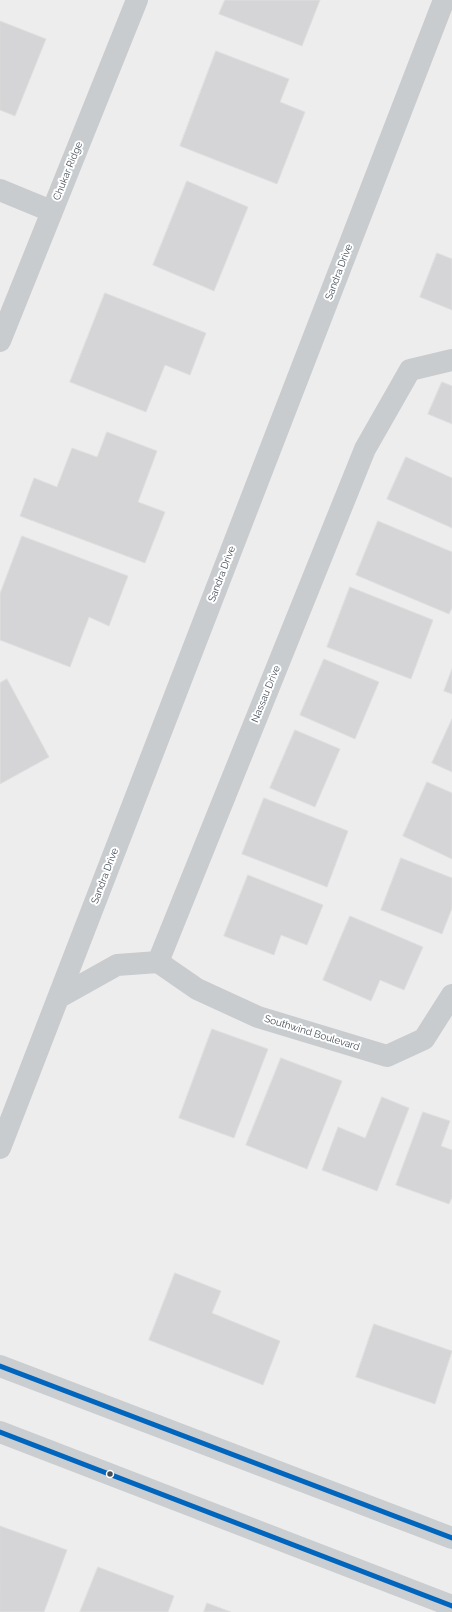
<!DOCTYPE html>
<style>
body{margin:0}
canvas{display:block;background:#eeeded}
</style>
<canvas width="452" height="1612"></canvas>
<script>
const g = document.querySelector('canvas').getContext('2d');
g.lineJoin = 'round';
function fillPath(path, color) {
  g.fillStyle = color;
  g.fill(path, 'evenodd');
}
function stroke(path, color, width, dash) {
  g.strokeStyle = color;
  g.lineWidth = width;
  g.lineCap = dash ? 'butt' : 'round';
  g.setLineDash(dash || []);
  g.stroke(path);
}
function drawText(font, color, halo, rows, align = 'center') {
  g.font = font + ' Raleway,sans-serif';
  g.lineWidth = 4;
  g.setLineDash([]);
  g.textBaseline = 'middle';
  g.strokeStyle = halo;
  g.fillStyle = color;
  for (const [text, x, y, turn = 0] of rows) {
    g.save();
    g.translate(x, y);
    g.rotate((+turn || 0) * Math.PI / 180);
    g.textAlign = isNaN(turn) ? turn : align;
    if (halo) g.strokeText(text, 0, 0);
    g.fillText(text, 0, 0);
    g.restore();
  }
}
const building = new Path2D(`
 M225,0H320L302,46L219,14Z
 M0,21L46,39L15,116L0,110Z
 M216,51L289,79L280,102L305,112L277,184L180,146Z
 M187,181L248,207L214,291L153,265Z
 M437,253L452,259V310L420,297Z
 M105,293L206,333L190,375L165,365L146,412L70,382Z
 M442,382L452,386V424L428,414Z
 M107,432L157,451L138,502L165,512L145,563L20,516L34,478L57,487L72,448L97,457Z
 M406,457L452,478V528L387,499Z
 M378,521L452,552V608L449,614L356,575Z
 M22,536L128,576L109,626L89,617L70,667L0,640V594Z
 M350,587L433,620L411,679L327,647Z
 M324,659L379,682L355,739L300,715Z
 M452,669V694L444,691Z
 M7,679L49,757L0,784V683Z
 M452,719V772L432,763Z
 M295,730L340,749L315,807L270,788Z
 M427,782L452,793V859L403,836Z
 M264,798L348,831L327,887L242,854Z
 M401,858L452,878V908L442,934L381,910Z
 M248,875L323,905L307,945L281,935L274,955L224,936Z
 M350,916L423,947L404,990L380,980L371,1001L323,980Z
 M212,1029L268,1049L234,1138L179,1118Z
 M281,1058L342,1081L307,1169L246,1145Z
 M382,1097L409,1108L377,1191L322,1170L338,1127L365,1138Z
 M423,1112L450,1121L441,1146L452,1150V1197L449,1204L396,1185Z
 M175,1273L221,1291L212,1313L280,1341L263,1385L149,1340Z
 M374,1324L452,1351L435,1404L356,1377Z
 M0,1526L67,1550L44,1612H0Z
 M98,1567L174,1596L168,1612H80Z
 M207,1603L231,1612H204Z`);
const street = new Path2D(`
 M0,190L51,211
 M0,341L137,0
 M158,962L365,449L410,370L452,360
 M158,962L197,989L258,1017L387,1056L424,1039L452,995
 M58,998L117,965L158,962
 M0,1148L444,0`);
const secondary = new Path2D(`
 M0,1366L452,1538
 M0,1432L452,1606`);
const bus1 = new Path2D(`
 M0,1366L452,1538
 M0,1432L452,1606`);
const markers = [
 [110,1474,3.5,"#454f5a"]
];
const streetNames = [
 ["Chukar Ridge",68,171,-68],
 ["Sandra Drive",339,272,-69],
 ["Sandra Drive",222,574,-69],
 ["Nassau Drive",266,694,-68],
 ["Sandra Drive",105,876,-69],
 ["Southwind Boulevard",312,1033,17]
];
fillPath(building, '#d5d5d7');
stroke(building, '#dfdfe0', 1);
stroke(street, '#c9ccce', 22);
stroke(secondary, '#caced1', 22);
stroke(bus1, '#0065bd', 5);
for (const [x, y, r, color] of markers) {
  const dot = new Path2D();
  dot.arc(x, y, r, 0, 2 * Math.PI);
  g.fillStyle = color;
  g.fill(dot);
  stroke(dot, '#fff', 1.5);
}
drawText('10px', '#454f5a', '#fff', streetNames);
</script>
